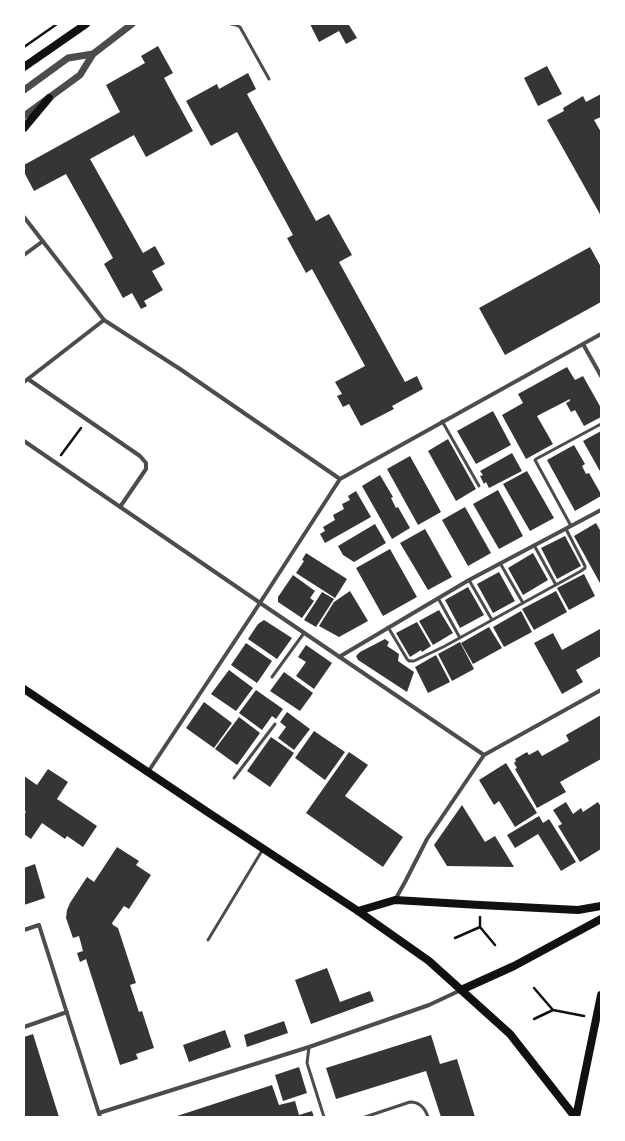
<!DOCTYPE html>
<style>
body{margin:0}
#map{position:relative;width:625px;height:1141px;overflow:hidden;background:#fff;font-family:"DM Sans",sans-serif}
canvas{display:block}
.frame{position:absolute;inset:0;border:25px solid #fff;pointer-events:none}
</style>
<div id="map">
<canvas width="625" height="1141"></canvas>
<div class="frame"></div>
</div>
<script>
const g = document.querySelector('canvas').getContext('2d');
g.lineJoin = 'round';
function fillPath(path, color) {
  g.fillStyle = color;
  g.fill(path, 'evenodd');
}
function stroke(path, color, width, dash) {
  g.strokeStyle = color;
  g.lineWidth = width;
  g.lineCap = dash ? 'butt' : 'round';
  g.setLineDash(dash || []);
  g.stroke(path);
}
const building = new Path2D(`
 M310,24H351L349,25L357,38L346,44L339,31L319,42Z
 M158,46L173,73L164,78L193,131L146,157L134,135L90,159L143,253L155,246L165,264L152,271L163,290L144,301L147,306L141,309L132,293L123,298L104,264L113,258L66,174L34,191L24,172V165L120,112L106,85L145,63L141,56Z
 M547,66L562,94L538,106L524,78Z
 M248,73L256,89L247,94L316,221L329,214L352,255L339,262L405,382L417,376L423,389L392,406L394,409L361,426L349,404L343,407L337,396L342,394L335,382L365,366L312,269L306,273L287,238L293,235L237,132L211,146L186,101L217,84L219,89Z
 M601,94V117L594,120L601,132V216L547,120L564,111L563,108L583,96L586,102Z
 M590,247L601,267V302L505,355L479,308Z
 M567,367L575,380L583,376L601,408V417L584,426L575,410L571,412L566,403L570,401V399L537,416L553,444L526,459L502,415L523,403L518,394Z
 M493,411L511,445L476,464L457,431Z
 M601,431V473L583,441Z
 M448,439L476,489L456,501L428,451Z
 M574,445L585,464L582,466L586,474L589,473L601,494V496L575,511L547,460Z
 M512,453L522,471L489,488L486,482L484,484L480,476L483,475L480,471Z
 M410,456L441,512L418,525L387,469Z
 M527,471L554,518L530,531L503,484Z
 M380,475L393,497L391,498L396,508L398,507L410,528L392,539L362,486Z
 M498,490L523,536L499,549L473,504Z
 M356,491L371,517L325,543L320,534L325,531L323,527L335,520L333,515L344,509L342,504L350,500L348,496Z
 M465,507L491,553L468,566L442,520Z
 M596,523L601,532V585L574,536Z
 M375,524L386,543L354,562L343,555L338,546Z
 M425,529L452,577L428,590L400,543Z
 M565,536L581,566L557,579L541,548Z
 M390,549L417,597L383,616L356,568Z
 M306,553L347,579L335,598L296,573L304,561L302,560Z
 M533,553L548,580L523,595L508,568Z
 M499,572L515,601L493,613L477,584Z
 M584,574L595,596L569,610L557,588Z
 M293,575L315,591L310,598L314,601L302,618L278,602V597Z
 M468,587L484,615L460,628L445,600Z
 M350,591L368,621L339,637L319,626L334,602Z
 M556,591L567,612L534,630L522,609Z
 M322,592L334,599L316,627L304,620Z
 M439,610L453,633L433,645L419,621Z
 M521,611L532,632L504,647L493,627Z
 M264,620L292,638L277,659L248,639L258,624Z
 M417,622L431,646L422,652L421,650L410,657L396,633Z
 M489,627L502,648L473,664L461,643Z
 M600,629L601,656L576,670L583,682L562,694L534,643L553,633L562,650Z
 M385,639L389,642L387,646L399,654L398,661L414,672L407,692L358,660L356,656L360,652Z
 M460,642L474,669L452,681L438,654Z
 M246,643L272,661L257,683L231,665Z
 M306,645L332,663L314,689L296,676L306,662L298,657Z
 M436,655L450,682L428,693L415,667Z
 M229,670L253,688L236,711L211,694Z
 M284,672L313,693L300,711L270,691Z
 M256,690L283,709L276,719L272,716L262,730L239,713Z
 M204,702L232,723L214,748L186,728Z
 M287,712L310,729L294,750L278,738L286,727L280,722Z
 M601,715V759L560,782L566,792L537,808L515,769L517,768L514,763L516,761L515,759L527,752L529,755L538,750L542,756L569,741L566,735Z
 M239,717L260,733L237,765L215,749Z
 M314,731L345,752L325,780L295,758Z
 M271,737L294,753L270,787L247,771Z
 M349,752L368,765L345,796L403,837L383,867L306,813Z
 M506,763L537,813L515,827L499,801L494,805L479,780Z
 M48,769L68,782L57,799L97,826L83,847L67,836L65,839L42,823L31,839L24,834V815L26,812L24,810V776L37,785Z
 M566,802L573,814L581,808L583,812L598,802L601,807V849L580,862L558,826L562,824L553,810Z
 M462,805L485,842L495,836L514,867L447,866L434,845Z
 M539,816L543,823L549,819L576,862L561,871L538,834L515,848L507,835Z
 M117,847L139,861L136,865L151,875L129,909L124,906L112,923L113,925L118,928L136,983L130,985L139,1012L142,1011L154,1048L136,1054L138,1059L120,1065L86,959L80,962L77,953L83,951L79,936L73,938L66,918L67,910L70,903L87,877L94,882Z
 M35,864L45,898L24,905V868Z
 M327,968L340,1002L370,991L374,1001L311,1024L295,980Z
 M284,1021L288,1033L247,1047L244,1035Z
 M225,1030L231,1047L189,1062L183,1045Z
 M33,1034L59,1117H24V1037Z
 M431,1035L440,1064L457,1059L475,1117H441L426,1071L336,1099L326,1068Z
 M299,1067L307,1093L283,1101L275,1075Z
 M272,1085L279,1105L295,1101L299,1115L312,1111L314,1117H174Z`);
const path = new Path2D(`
 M24,47L57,24
 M61,455L81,428
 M480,917V927L495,945
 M455,938L480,927
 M534,988L553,1010L584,1016
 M534,1019L553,1010`);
const service = new Path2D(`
 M231,24L236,25L240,27L269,79
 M442,421L479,486
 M571,526L535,460L536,459L601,424
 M534,545L556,585
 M500,563L523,603
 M469,580L492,620
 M438,598L460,638
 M388,627L407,659L409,661H414L445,646L581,571L585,568V566L566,529
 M272,677L304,633
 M234,778L275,724
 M208,940L263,849
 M309,1047L307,1063L324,1117
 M365,1117L410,1102C420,1102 425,1108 428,1117`);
const minor = new Path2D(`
 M24,217L104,320L180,369L340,479
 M24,255L43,241
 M583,344L601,376
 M28,379L140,456L146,463V469L120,507
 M24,382L104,320
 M24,441L269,609L484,755
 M339,657L469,580L601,510
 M148,772L254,612L340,479L601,334
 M395,900L405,882L427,839L484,755L601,690
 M24,930L39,925L100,1117
 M24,1027L67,1012
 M99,1113L309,1047L429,1005L461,990`);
const tertiary = new Path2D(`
 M24,90L68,58L93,54
 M24,116L80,75L93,54L132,24`);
const secondary = new Path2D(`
 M24,67L86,24
 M24,128L49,98
 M24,689L209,813L358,911L429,961L510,1034L575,1117
 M358,911L395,900L480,905L578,910L601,906
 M461,990L514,966L601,919
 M576,1117L601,995`);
fillPath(building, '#353535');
stroke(path, '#111', 2.5);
stroke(service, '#4c4c4c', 3);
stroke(minor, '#4c4c4c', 4);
stroke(tertiary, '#4c4c4c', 7);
stroke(secondary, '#111', 8);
</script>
